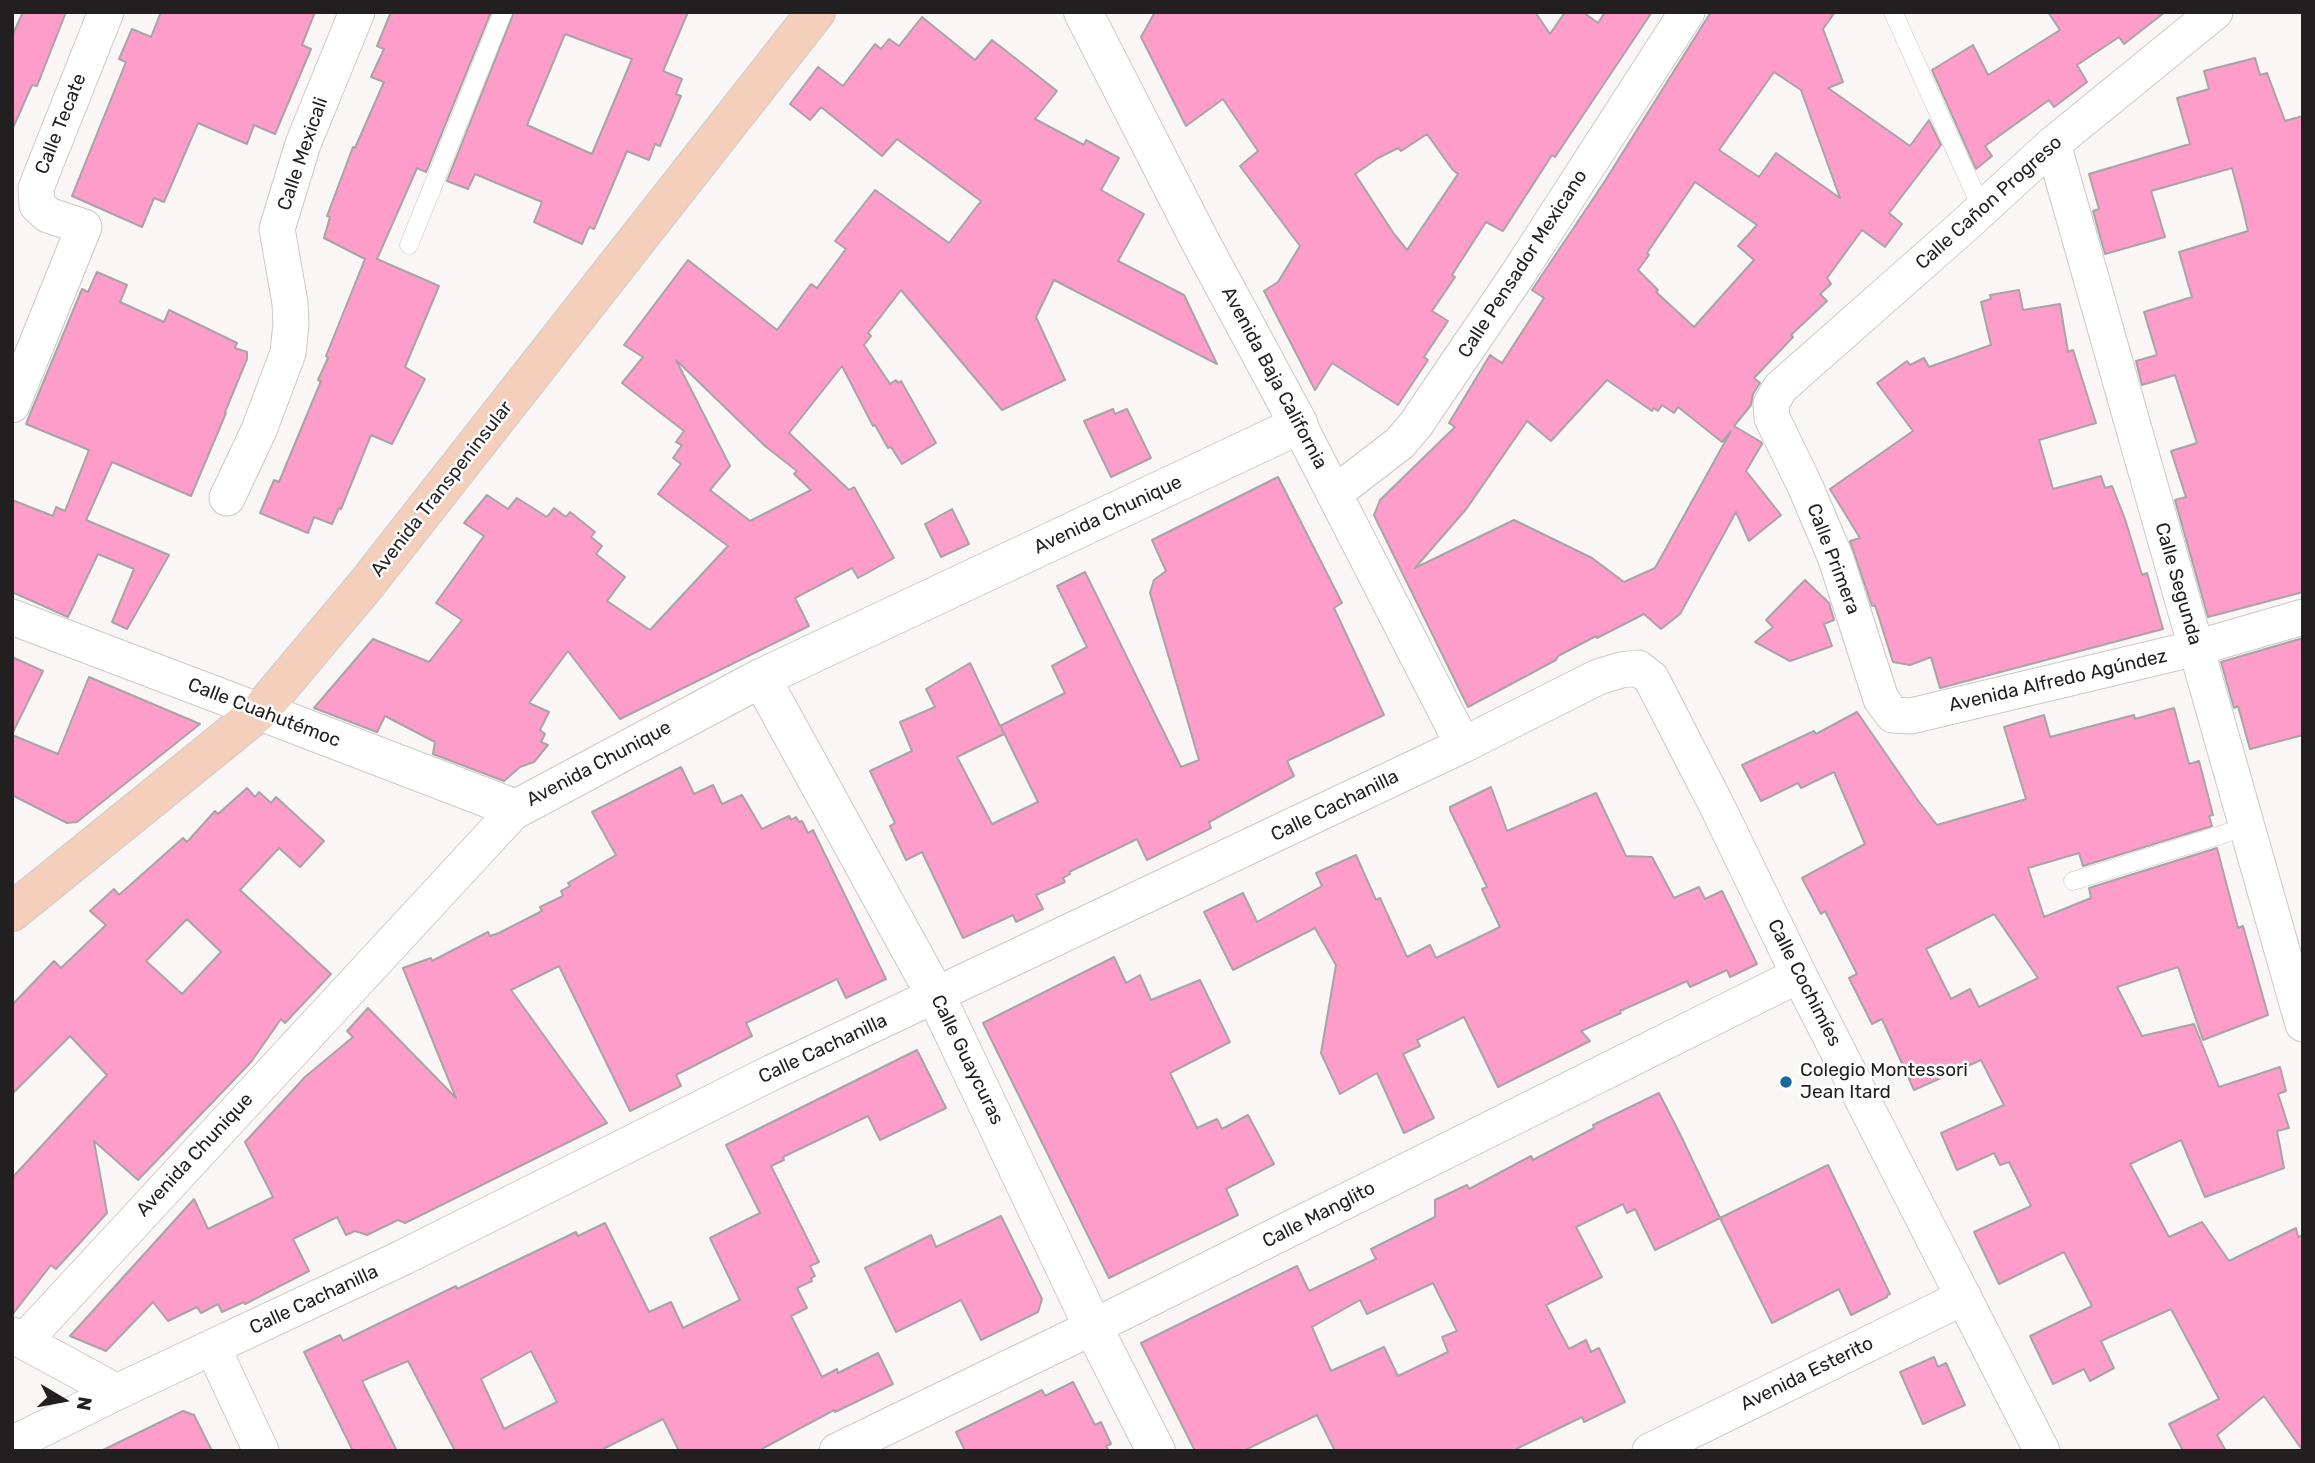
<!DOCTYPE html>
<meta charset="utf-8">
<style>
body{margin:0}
#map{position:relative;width:2315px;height:1463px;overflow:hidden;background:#fbf6f6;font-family:Rubik,sans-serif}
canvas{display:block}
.frame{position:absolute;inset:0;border:14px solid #211f1f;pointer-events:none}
.north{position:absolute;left:28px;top:1365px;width:70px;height:70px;-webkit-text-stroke:5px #fff;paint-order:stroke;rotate:100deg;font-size:19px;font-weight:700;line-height:28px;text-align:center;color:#211f1f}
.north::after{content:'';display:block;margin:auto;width:24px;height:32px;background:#211f1f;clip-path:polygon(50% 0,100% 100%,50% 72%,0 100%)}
</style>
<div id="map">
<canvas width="2315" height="1463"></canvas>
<div class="frame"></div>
<div class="north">N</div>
</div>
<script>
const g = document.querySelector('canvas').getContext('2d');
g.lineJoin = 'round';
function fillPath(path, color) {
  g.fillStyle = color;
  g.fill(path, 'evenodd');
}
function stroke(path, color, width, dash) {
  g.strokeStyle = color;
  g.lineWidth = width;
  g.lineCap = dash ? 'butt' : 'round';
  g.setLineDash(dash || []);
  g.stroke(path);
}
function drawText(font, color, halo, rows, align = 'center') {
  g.font = font + ' Rubik,sans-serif';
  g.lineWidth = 5;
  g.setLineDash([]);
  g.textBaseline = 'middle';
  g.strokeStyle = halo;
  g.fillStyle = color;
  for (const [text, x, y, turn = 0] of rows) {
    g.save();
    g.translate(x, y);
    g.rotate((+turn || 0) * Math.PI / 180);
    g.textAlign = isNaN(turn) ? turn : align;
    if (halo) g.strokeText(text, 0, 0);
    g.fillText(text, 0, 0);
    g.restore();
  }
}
const building = new Path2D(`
 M23,12H66L37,86L32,85L12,130V36Z
 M161,12H315L302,45L311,49L275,134L254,125L247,144L198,123L164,202L154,198L142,227L72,196L126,62L119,59L132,29L151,37Z
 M391,12H491L426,172L417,168L377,259L439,286L405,367L425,379L392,444L371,435L341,509L339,508L332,524L314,517L308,533L260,513L274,480L279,482L321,381L318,380L328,358L326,356L365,259L324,238L330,217L327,216L353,147L355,148L384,82L371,77L384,49L377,46Z
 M514,12H688L663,71L682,79L676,94L681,96L660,146L655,144L649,160L627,151L594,229L589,227L582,244L534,222L542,202L475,174L468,189L447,181ZM565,34L632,59L592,154L527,125Z
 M1155,12H1535L1550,34L1565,12H1583L1598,23L1605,12H1652L1555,157L1552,155L1503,231L1486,222L1452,275L1455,277L1432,311L1448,321L1424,357L1428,360L1398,405L1332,363L1315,390L1264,291L1278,282L1300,246L1240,166L1258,151L1223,99L1186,126L1141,37ZM1427,134L1452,169L1458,174L1407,250L1394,234L1355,174L1378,158L1398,148L1401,151Z
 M1711,12H1835L1823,29L1843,82L1828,88L1910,146L1929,120L1941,145L1889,213L1902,224L1885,247L1862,230L1827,278L1831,284L1820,294L1827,301L1791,335L1793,337L1754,378L1760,383L1753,394L1751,405L1734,426L1761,442L1762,444L1746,471L1781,515L1749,541L1736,512L1680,614L1661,629L1644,614L1597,638L1596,636L1558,656L1556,660L1468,707L1374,515L1380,500L1455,427L1449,423L1490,355L1502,363L1544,298L1532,290L1603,184ZM1774,72L1801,90L1840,198L1776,153L1759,177L1719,150ZM1695,182L1757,225L1738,246L1754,260L1694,327L1656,292L1658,290L1638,270L1649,255L1647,253ZM1607,380L1652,411L1654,408L1658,411L1662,405L1674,413L1678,407L1722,442L1731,431L1655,568L1624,582L1592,558L1514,520L1415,568L1467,508L1527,421L1551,441Z
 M2048,12H2165L2124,44L2119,37L2077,65L2087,82L2054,107L2049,100L1985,146L1992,156L1976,169L1932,70L1973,45L1988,75L1990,74L2060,30Z
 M922,17L975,60L992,40L1057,91L1035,119L1084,145L1086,140L1119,158L1101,190L1144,214L1118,261L1184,295L1217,364L1054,280L1036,317L1065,380L1002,410L901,290L868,333L871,336L864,345L890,384L896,380L898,383L901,381L936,443L902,464L891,447L888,448L875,425L873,426L842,366L789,433L849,490L854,487L894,558L858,578L852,568L795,598L809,626L620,719L568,651L529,703L549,712L540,730L545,734L541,742L548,745L534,762L520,767L504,781L433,754L435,742L385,716L377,732L314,708L373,639L429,662L462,620L436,603L484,536L464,523L487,495L508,509L517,498L547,517L554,508L566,517L570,512L595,532L591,537L602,546L596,554L625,577L607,601L650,630L728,546L658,494L681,464L673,458L682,445L676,442L684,431L622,383L643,357L624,345L688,260L777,330L811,284L817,288L846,249L835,241L875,190L949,243L981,201L897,139L882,156L821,107L810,120L790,104L818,67L843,86L875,44L881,49L889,39L899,46ZM676,360L765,446L797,471L794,474L811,490L750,521L710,490L730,466Z
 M2255,58L2260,75L2267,73L2285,121L2303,116V592L2208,617L2175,500L2186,497L2171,451L2197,443L2175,375L2142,385L2136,361L2157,355L2144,312L2192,297L2179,252L2248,231L2242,205L2232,168L2151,191L2165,237L2105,254L2093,211L2099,209L2089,174L2190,144L2177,98L2209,89L2204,71Z
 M97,272L127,285L120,302L164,322L169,310L237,343L235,348L247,352V359L225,412L226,413L191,496L112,462L86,520L169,555L127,629L112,622L134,569L98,554L68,617L12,592V500L53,516L56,507L65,511L89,450L26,424L82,289L88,292Z
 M2019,290L2023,310L2060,304L2068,352L2073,350L2096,423L2039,440L2053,489L2101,476L2105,488L2112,486L2125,519L2142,575L2147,573L2163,629L1940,688L1931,657L1910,665L1893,662L1875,605L1872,606L1850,541L1860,538L1830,489L1913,431L1877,383L1907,361L1910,365L1924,358L1929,367L1991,345L1981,302L1991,299L1990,295Z
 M1113,409L1115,414L1127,409L1151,458L1111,477L1084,421Z
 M1278,477L1342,603L1334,608L1384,715L1287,761L1294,776L1209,822L1211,828L1147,860L1137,839L1069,872L1070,874L1063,878L1065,882L1036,895L1043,909L1016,922L1013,915L963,938L922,852L906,860L890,826L895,823L870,771L912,751L900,722L935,707L926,689L970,663L1000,726L1065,693L1052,666L1087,647L1057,586L1085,572L1181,767L1199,760L1150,593L1154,580L1166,571L1152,540ZM1001,727L1038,802L992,824L957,757L1004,734Z
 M952,509L969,544L941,557L925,524Z
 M1805,580L1829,603L1834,620L1824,624L1832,646L1790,661L1755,642L1773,627L1766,620Z
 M2303,638V735L2250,749L2238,706L2234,708L2221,662Z
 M12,657L43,671L12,734Z
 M89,677L200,724L77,822L67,823L12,795V735L58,754Z
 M2174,708L2189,764L2199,761L2213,815L2209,816L2212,826L2083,866L2079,853L2028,868L2044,917L2091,898L2089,888L2217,848L2238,928L2243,926L2268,1015L2203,1040L2178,967L2117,987L2142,1036L2194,1024L2219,1087L2280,1067L2286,1091L2278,1094L2289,1128L2277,1131L2284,1168L2205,1197L2181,1140L2130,1164L2169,1237L2202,1222L2229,1261L2296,1228L2298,1237L2303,1235V1451L2264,1396L2217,1435L2226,1451H2183L2169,1424L2219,1399L2171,1309L2101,1341L2114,1368L2090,1381L2084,1369L2053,1384L2030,1336L2092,1306L2064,1252L1999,1284L1974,1232L2031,1206L2009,1162L2000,1165L1994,1153L1957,1170L1941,1133L2004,1105L1981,1060L1914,1090L1882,1019L1872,1024L1849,978L1857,974L1825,911L1821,914L1802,878L1865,844L1834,772L1801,788L1798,783L1761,801L1742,765L1814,731L1816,734L1857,712L1919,802L1937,825L2026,799L2004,727L2044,715L2050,737L2134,715L2135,719ZM1994,914L2038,978L1979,1007L1970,989L1951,999L1926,949Z
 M681,767L694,794L713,785L722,804L742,795L762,829L789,816L791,820L796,817L799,822L802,821L808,833L813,830L886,979L846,998L837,979L746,1023L752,1036L676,1075L681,1086L630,1111L559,966L511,990L607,1123L405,1223L398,1220L367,1235L355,1231L346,1235L337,1217L293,1239L309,1271L245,1304L244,1302L222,1312L218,1304L201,1313L197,1307L168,1321L153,1302L106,1351L70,1336L194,1199L208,1229L273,1197L245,1142L305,1077L353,1037L347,1031L368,1008L456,1098L403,968L431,958L432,961L488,932L490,936L499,933L542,911L540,907L563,896L561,891L570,886L568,883L616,855L592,812Z
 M1491,787L1507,831L1596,793L1626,856L1652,857L1674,898L1699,887L1705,899L1722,891L1757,964L1730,977L1727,970L1690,987L1687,981L1620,1011L1621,1013L1581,1031L1590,1041L1498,1087L1464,1017L1417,1040L1420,1046L1403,1054L1434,1118L1404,1133L1377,1073L1340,1094L1321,1053L1336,965L1315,928L1233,970L1204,912L1243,893L1257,922L1322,886L1316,873L1356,855L1376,900L1380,898L1407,957L1430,945L1436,958L1500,927L1482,889L1487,887L1450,810V807Z
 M247,788L255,797L259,792L271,803L276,797L324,841L300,867L279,848L240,890L331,974L285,1023L281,1019L251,1062L138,1180L94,1141L107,1213L56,1269L51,1265L12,1315V1178L107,1075L70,1036L12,1094V1005L54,961L61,968L106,925L90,911L114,889L119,895L183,838L187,842L215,811L218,814ZM187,919L221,952L182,994L146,961Z
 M1114,957L1126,983L1140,975L1151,1000L1200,980L1230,1042L1170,1073L1197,1128L1217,1119L1222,1129L1248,1115L1274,1164L1226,1189L1238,1215L1109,1278L983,1023Z
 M917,1050L946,1108L880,1140L868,1116L783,1157L784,1160L771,1166L819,1262L810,1266L815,1276L811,1278L812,1281L797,1288L807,1308L791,1316L822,1377L837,1369L838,1373L878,1353L893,1384L835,1412L834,1410L758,1451H679L663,1419L599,1451H455L408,1361L362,1381L397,1451H353L304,1352L340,1335L343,1341L456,1286L457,1289L576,1232L578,1236L605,1223L649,1312L671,1302L683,1328L689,1325L740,1300L710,1238L760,1213L726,1145ZM531,1351L557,1402L504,1429L481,1379Z
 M1659,1093L1681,1136L1720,1218L1655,1250L1635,1209L1627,1213L1623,1204L1576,1227L1602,1277L1546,1305L1569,1349L1586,1340L1591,1352L1599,1348L1625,1402L1584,1422L1582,1417L1512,1451H1335L1317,1415L1243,1451H1195L1141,1343L1297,1266L1309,1291L1376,1259L1371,1249L1435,1217V1200L1467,1185L1469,1189L1531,1156L1533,1160L1594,1128L1593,1125ZM1433,1283L1457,1331L1442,1337L1448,1352L1398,1376L1384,1347L1331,1371L1312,1327L1360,1300L1367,1314Z
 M1828,1165L1890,1294L1887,1295V1297L1851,1315L1839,1289L1772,1323L1720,1218Z
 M1001,1216L1042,1299L1038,1312L981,1340L961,1300L896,1332L865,1268L931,1235L936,1247Z
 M1934,1357L1938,1367L1946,1363L1965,1405L1923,1424L1900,1372Z
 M1073,1382L1095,1425L1101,1422L1111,1444L1106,1446L1109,1451H965L956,1432L1042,1390L1045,1396Z
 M183,1411L194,1415L212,1451H101Z`);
const service = new Path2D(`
 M1893,12L1982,209
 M409,245L503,12
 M2073,881L2246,827`);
const minor = new Path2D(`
 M2215,12L2053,144L1967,223L1780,388L1771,404L1772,418L1806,488L1836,559L1881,699L1893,715L1911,716L2196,648L2303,617
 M2053,144L2303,1024
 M12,405L84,227L48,215L37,205L36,188L106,12
 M1299,425L1463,745
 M1335,493L1400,443L1416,424L1518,274L1687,12
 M227,498L259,430L288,353L291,324L290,303L277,229L303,144L357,12
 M12,617L260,711
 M12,1335L117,1392
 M24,1341L516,809
 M213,1348L261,1451
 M12,1444L117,1392L404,1257L773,1072L1463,745L1598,677L1621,670L1638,668L1651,678L1718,808L1799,975L2042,1451
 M837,1451L1093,1327L1799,975
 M1650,1451L1964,1297`);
const tertiary = new Path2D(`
 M761,678L936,996L1093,1327L1156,1451
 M260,711L516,809L761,678L1299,425L1200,241L1083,12`);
const secondary = new Path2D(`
 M12,912L260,711L365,586L816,12`);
const markers = [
 [1786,1082,7,"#19699b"]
];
const streetNames = [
 ["Calle Tecate",61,124,-68],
 ["Calle Mexicali",303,154,-71],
 ["Calle Cañon Progreso",1989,203,-42],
 ["Calle Pensador Mexicano",1523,264,-57],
 ["Avenida Baja California",1274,378,62],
 ["Avenida Transpeninsular",442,489,-52],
 ["Avenida Chunique",1108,515,-25],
 ["Calle Primera",1833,559,69],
 ["Calle Segunda",2178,584,74],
 ["Avenida Alfredo Agúndez",2058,681,-13],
 ["Calle Cuahutémoc",264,713,21],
 ["Avenida Chunique",599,764,-28],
 ["Calle Cachanilla",1335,806,-26],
 ["Calle Cochimíes",1804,983,63],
 ["Calle Cachanilla",823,1049,-25],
 ["Calle Guaycuras",967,1060,64],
 ["Avenida Chunique",195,1155,-47],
 ["Calle Manglito",1319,1215,-27],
 ["Calle Cachanilla",314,1300,-25],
 ["Avenida Esterito",1807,1374,-26]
];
const poiNames = [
 ["Colegio Montessori",1800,1071],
 ["Jean Itard",1800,1093]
];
fillPath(building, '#fe9dca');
stroke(building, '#a8a4a5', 2);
stroke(service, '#ccc8c8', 19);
stroke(minor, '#ccc8c8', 37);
stroke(tertiary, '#ccc8c8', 40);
stroke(secondary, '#ccc8c8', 40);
stroke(service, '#fff', 18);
stroke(minor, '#fff', 35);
stroke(tertiary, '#fff', 38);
stroke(secondary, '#f4d0bc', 38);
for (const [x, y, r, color] of markers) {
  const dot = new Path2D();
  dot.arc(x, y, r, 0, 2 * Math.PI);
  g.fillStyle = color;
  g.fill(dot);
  stroke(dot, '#fff', 2.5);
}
drawText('19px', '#211f1f', '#fff', streetNames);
drawText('19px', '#211f1f', '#fff', poiNames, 'left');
</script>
